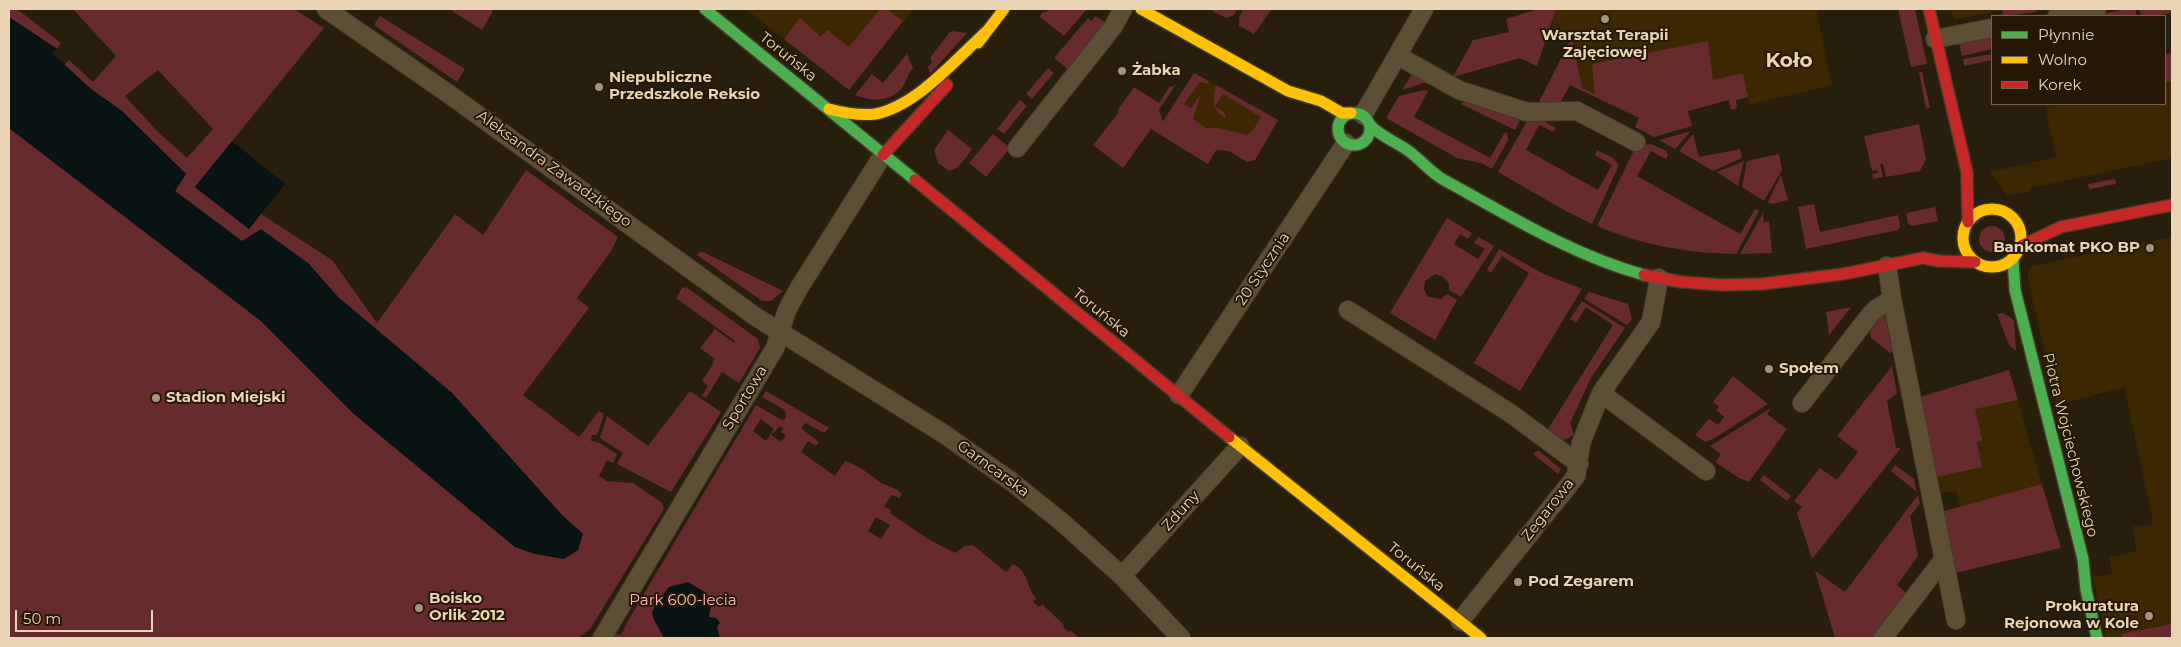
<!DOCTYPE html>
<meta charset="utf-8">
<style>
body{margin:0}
#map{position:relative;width:2181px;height:647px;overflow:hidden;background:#281e0c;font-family:Montserrat,sans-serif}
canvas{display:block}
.frame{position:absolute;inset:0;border:10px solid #e9d4b5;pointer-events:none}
.legend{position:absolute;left:1991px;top:15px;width:175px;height:90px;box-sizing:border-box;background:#251906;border:1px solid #73644c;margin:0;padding:6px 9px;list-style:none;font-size:15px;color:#e9d4b5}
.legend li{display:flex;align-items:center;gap:10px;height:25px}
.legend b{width:25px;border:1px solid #73644c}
.scale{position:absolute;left:15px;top:610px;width:138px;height:22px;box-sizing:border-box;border:2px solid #e9d4b5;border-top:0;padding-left:6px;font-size:15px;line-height:18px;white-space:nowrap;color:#e9d4b5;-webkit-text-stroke:4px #251906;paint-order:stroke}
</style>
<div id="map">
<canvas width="2181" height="647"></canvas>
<div class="frame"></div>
<ul class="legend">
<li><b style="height:6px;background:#4caf50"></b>Płynnie</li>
<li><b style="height:6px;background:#ffc107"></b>Wolno</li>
<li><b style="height:6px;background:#c62828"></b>Korek</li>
</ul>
<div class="scale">50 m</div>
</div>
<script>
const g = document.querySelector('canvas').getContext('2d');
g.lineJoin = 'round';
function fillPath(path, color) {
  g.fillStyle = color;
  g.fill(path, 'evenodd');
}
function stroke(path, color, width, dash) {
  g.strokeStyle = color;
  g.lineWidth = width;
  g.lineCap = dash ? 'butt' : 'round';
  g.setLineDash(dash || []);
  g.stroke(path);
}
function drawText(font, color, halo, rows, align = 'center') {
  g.font = font + ' Montserrat,sans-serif';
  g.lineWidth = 4;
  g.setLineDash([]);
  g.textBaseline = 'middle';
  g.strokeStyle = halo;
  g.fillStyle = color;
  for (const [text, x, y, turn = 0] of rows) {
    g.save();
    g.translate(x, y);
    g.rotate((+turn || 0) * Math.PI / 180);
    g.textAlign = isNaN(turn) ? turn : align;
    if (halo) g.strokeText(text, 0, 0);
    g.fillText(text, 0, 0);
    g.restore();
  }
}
const built = new Path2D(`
 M746,9H913L849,90Z
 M1556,9H1816L1832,85L1749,105L1743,73L1713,81L1708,42L1592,64L1596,94L1582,88L1572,37L1549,35Z
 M1951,9H2007L1954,20Z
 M1194,73L1278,120L1255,160L1247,162L1229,151L1216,150L1208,164L1155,132Z
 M2172,81V158L2030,188L2031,191L2008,196L1989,172L2056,157L2047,115V106L2057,104H2165V82Z
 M2172,237V638H2106L2092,574L2098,576L2112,574L2109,557L2137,551L2132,527L2153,524L2148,497L2124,387L2057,405L2027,275L2032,266L2103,251L2104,253L2109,252L2108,250Z
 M2009,370L2042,484L1960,507L1956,491L1940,494L1920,397Z`);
const green = new Path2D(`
 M9,9H17L61,43L57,49L9,17Z
 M73,9H294L324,28L195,187L249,229L261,214L332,260L377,323L455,214L483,235L526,170L618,237L611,251L577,298L589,308L523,395L579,437L599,411L604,414L597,435H592L591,441L598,442L617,454L613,463L607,460L599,476L607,481L633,483L662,503L664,509L590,629L578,638H9V128L261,321L354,414L515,547L535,554L583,534L562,515L452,393L338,297L308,263L242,241L175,191L186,174L122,111L91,89L64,65L69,60L93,82L116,56ZM158,70L213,129L187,158L157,131L125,96Z
 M449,9H494L482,30Z
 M880,9H887L903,21L849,90L784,39L800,18L821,37L827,30L849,47Z
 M1053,9L1086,10L1064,36L1040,17L1042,13Z
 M1209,9H1237L1234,15L1226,18Z
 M1243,9H1272L1254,34L1239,26V18Z
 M1538,9H1556L1537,66L1520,58L1453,77L1473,40L1509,32L1506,19Z
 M1898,9H1915L1927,64L1911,67Z
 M2036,9L2037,12L2003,16L2002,10Z
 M2127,9H2135L2137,16H2091Z
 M2139,9H2171L2172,13L2154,16H2141Z
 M380,16L465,69L457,82L374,25Z
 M1095,16L1108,24L1069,70L1054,58L1088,18L1092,21Z
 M953,31L967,33L930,74L928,67L932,62L930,58L949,33Z
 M1992,36V49L1962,56L1959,43Z
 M1572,37L1582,88L1595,94L1592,64L1708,41L1713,80L1743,73L1748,97L1736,100L1737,108L1731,110L1729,100L1688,111L1692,126L1654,137L1635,127L1639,118L1570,85L1557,109L1539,102Z
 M2172,53V81L2165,82V54Z
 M907,54L913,68C907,75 906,83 901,89C888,103 870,101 855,95L872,74L883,83Z
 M1992,54V60L1964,66L1963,59Z
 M1048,68L1054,73L1032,99L1026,94Z
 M1414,71L1430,81L1402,90Z
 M1919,72H1922L1930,108L1926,109Z
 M1194,73L1209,81L1207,84L1200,82L1184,104L1191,108L1201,94L1193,119L1206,128H1219L1247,135L1254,129L1261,117L1223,94L1215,107L1224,112L1226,118C1212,112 1213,98 1216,85L1278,120L1255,160L1247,162L1229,151L1216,150L1208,164L1151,129L1123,168L1093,145L1119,112L1117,111L1134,87L1159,103L1170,86L1172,87L1176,84L1159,110L1163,122Z
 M1424,90L1428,91L1414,117L1490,158L1505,132L1507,133L1508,140L1492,169L1481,163L1457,158L1386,118L1399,96Z
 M1020,100L1027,106L1004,134L997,129Z
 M1463,102L1522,116L1515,130L1461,104Z
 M1530,116L1536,117L1556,128L1553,132L1539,125L1526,150L1598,190L1612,165L1595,155L1597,150L1613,158L1619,165L1592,224L1564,210L1498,172Z
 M1919,124L1926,159L1920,171L1886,177L1883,164H1880L1883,177L1873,179L1872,174L1878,173L1877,170L1872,171L1864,136Z
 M948,130L972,149C965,158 960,169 949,171L938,163L934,150Z
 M1691,131L1675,149L1659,140Z
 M993,134L1010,148L986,177L969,163Z
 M1693,134L1699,157L1740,149L1742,158L1713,171L1679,151Z
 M1651,144L1666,151L1668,155L1666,159L1651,151L1637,176L1740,234L1755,209L1759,211L1736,254C1688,253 1641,245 1597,226L1636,146Z
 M1779,154L1782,170L1764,201L1742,187L1747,161Z
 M1744,161L1738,186L1717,172Z
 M1781,175L1788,200L1772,204L1768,202Z
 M2115,179L2116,184L2089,189L2088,184Z
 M1814,204L1820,232L1898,215L1900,227L1898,230L1806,249L1798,207Z
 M1935,207L1938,221L1913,226L1908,224L1906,213Z
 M1765,211L1763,214L1764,222L1769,221L1772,253L1740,254L1763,213Z
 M1447,218L1472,233L1468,239L1460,234L1454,244L1478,259L1485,249L1474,243L1478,237L1494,246L1461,297L1449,290V283L1442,276L1435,274L1425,281L1424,289L1428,297L1441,299L1447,294L1457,300L1435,340L1390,313Z
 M1979 239a13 13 0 1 1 26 0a13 13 0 1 1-26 0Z
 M1499,249L1544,274L1582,289L1520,391L1474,363L1529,273L1502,256L1491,273L1487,270Z
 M700,252H703L783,291L771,301H762L697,255Z
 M686,287L758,339L760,348L739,383L722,372L706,398L702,396L708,386L702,381L713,364L712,363L715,359L700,348L715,329L734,343L735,341L676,298L682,288Z
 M1589,292L1628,304L1632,319L1627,325L1584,299Z
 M1582,301L1625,328L1591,378L1570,423L1574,434L1569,438L1559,441L1549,434L1548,429L1613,325L1586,307L1576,323L1570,319Z
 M1851,307L1849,310L1829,335L1826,312Z
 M2003,313L2014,320L2016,351L2009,345L1997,314Z
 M1883,314L1885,316L1893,352L1890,353L1871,338L1870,332Z
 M1892,366L1897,393L1887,401L1896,448H1901L1812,559L1797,513L1802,507L1794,501L1820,468L1837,480L1858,452L1837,436Z
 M2009,370L2018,400L1975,409L1982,440L1977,442L1982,467L1936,477L1920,397Z
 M1733,376L1768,404L1713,439L1705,442L1695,435L1709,419L1718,425L1724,417L1716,410L1719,407L1713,402Z
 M690,391L721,412L671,492L617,464L623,453L600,438L607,416L648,446Z
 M766,391L829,428L824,433L806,423L802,426V429L819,442L816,446L808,441L801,452L835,476L845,461C859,465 871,476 883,484C890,487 896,488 901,493V496L899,498L892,495L884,506L891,510L890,513L928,539L955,553L965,546L973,545L1006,572L1013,564C1029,571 1025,586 1036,598L1033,602L1039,607L1042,604L1064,625L1063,627L1069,632L1071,631L1079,638H612L614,634L621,635L629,619L756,405L780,419L784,420L786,417L785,410L762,397ZM761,419L774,429L766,441L753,431ZM780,426L783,428L781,432L786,435L781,442L771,435ZM876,517L890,525L881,539L868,531Z
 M1771,408L1767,414L1787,429L1749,482L1739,478L1718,464L1716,461L1721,454L1710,446Z
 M1538,450L1561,469L1558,474L1533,454Z
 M1895,465L1914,479L1917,492L1891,471Z
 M1764,475L1791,496L1787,501L1760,480Z
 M2042,484L2061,548L1955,573L1944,511Z
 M1918,495L1920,504L1910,516L1918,556L1897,585L1910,596L1878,638H1835L1815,571L1845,592Z
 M2172,624V638H2122L2121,634Z`);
const water = new Path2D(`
 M9,17L57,49L52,53L91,89L122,111L186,174L175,191L242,241L261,229L308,263L338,297L452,393L562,515L583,534L578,550L564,559L535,554L515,547L354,414L261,321L9,128Z
 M232,141L285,184L249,229L195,187Z
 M688,582L706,593L711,605L709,617L716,618L720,623L717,627L720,638H664L654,620L652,613L655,605L669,587Z`);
const street = new Path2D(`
 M326,9L453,97L756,317L944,434L1012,482L1063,523L1122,576L1181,638
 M2057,16L2097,9
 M1935,39L1992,28
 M1398,56L1459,90L1527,112L1577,111L1636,142
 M1363,115L1424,9
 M1017,148L1113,27L1123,9
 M1887,266L1892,299L1956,620
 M1348,310L1510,413L1579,464
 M1601,393L1706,471
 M1179,395L1346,143
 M1802,403L1870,315L1876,309L1892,299
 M1122,576L1240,446
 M1460,621L1576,476L1581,443L1601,393L1651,322L1659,278
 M602,638L775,348L787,310L799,288L883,155
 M1883,638L1943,560`);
const fast = new Path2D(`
 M705,9L915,180
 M1338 129a16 16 0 1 1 32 0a16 16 0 1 1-32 0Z
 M1370,125C1381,137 1397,142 1410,152C1422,161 1430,172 1444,180C1508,215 1572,255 1644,275
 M2013,259L2015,290L2083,559L2086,590L2097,638`);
const slow = new Path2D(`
 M1141,9L1288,91L1321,101L1342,113H1351
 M978,43L1004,9
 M829,109C844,113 859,116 875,114C917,106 957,58 988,30
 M1963 238a29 29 0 1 1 58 0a29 29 0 1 1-58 0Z
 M1229,437L1481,638`);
const jam = new Path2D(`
 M1929,9L1967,172L1968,222
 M883,155L947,85
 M915,180L1229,437
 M2021,246L2061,227L2172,205
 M1644,275L1682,282L1722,285L1762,284L1843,274L1923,258L1939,261L1975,262`);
const markers = [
 [1605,19,5,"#a5947a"],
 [1122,71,5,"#a5947a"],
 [599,87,5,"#a5947a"],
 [2150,248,5,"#a5947a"],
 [1769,369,5,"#a5947a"],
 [156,398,5,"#a5947a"],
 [1518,582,5,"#a5947a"],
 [419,608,5,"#a5947a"],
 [2149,616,5,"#a5947a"]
];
const poiNames = [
 ["Warsztat Terapii",1605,36,"center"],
 ["Zajęciowej",1605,53,"center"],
 ["Żabka",1132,71],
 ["Niepubliczne",609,78],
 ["Przedszkole Reksio",609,95],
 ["Bankomat PKO BP",2140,248,"right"],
 ["Społem",1779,369],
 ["Stadion Miejski",166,398],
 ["Pod Zegarem",1528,582],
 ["Boisko",429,599],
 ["Orlik 2012",429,616],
 ["Prokuratura",2139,607,"right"],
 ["Rejonowa w Kole",2139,624,"right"]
];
const streetNames = [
 ["Toruńska",788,57,39],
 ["Aleksandra Zawadzkiego",554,169,36],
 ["20 Stycznia",1263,269,-56],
 ["Toruńska",1101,313,39],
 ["Sportowa",745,398,-59],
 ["Piotra Wojciechowskiego",2070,445,76],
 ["Garncarska",993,469,36],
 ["Zegarowa",1548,510,-52],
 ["Zduny",1181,511,-48],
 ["Toruńska",1416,567,39]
];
const parkNames = [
 ["Park 600-lecia",683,601]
];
const districtNames = [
 ["Koło",1789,61]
];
fillPath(built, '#3b2702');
fillPath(green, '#672b2e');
fillPath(water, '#081413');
stroke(street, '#443a2b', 20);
stroke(fast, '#443a2b', 14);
stroke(slow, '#443a2b', 14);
stroke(jam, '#443a2b', 14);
stroke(street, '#5d4f36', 18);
stroke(fast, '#4caf50', 11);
stroke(slow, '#ffc107', 11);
stroke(jam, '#c62828', 11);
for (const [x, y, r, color] of markers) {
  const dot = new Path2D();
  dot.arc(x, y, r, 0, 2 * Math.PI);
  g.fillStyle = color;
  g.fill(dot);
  stroke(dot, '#251906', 2);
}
drawText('bold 15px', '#e9d4b5', '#251906', poiNames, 'left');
drawText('15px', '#e9d4b5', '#251906', streetNames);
drawText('15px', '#fdb8ba', '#251906', parkNames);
drawText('bold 20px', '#e9d4b5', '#251906', districtNames);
</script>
